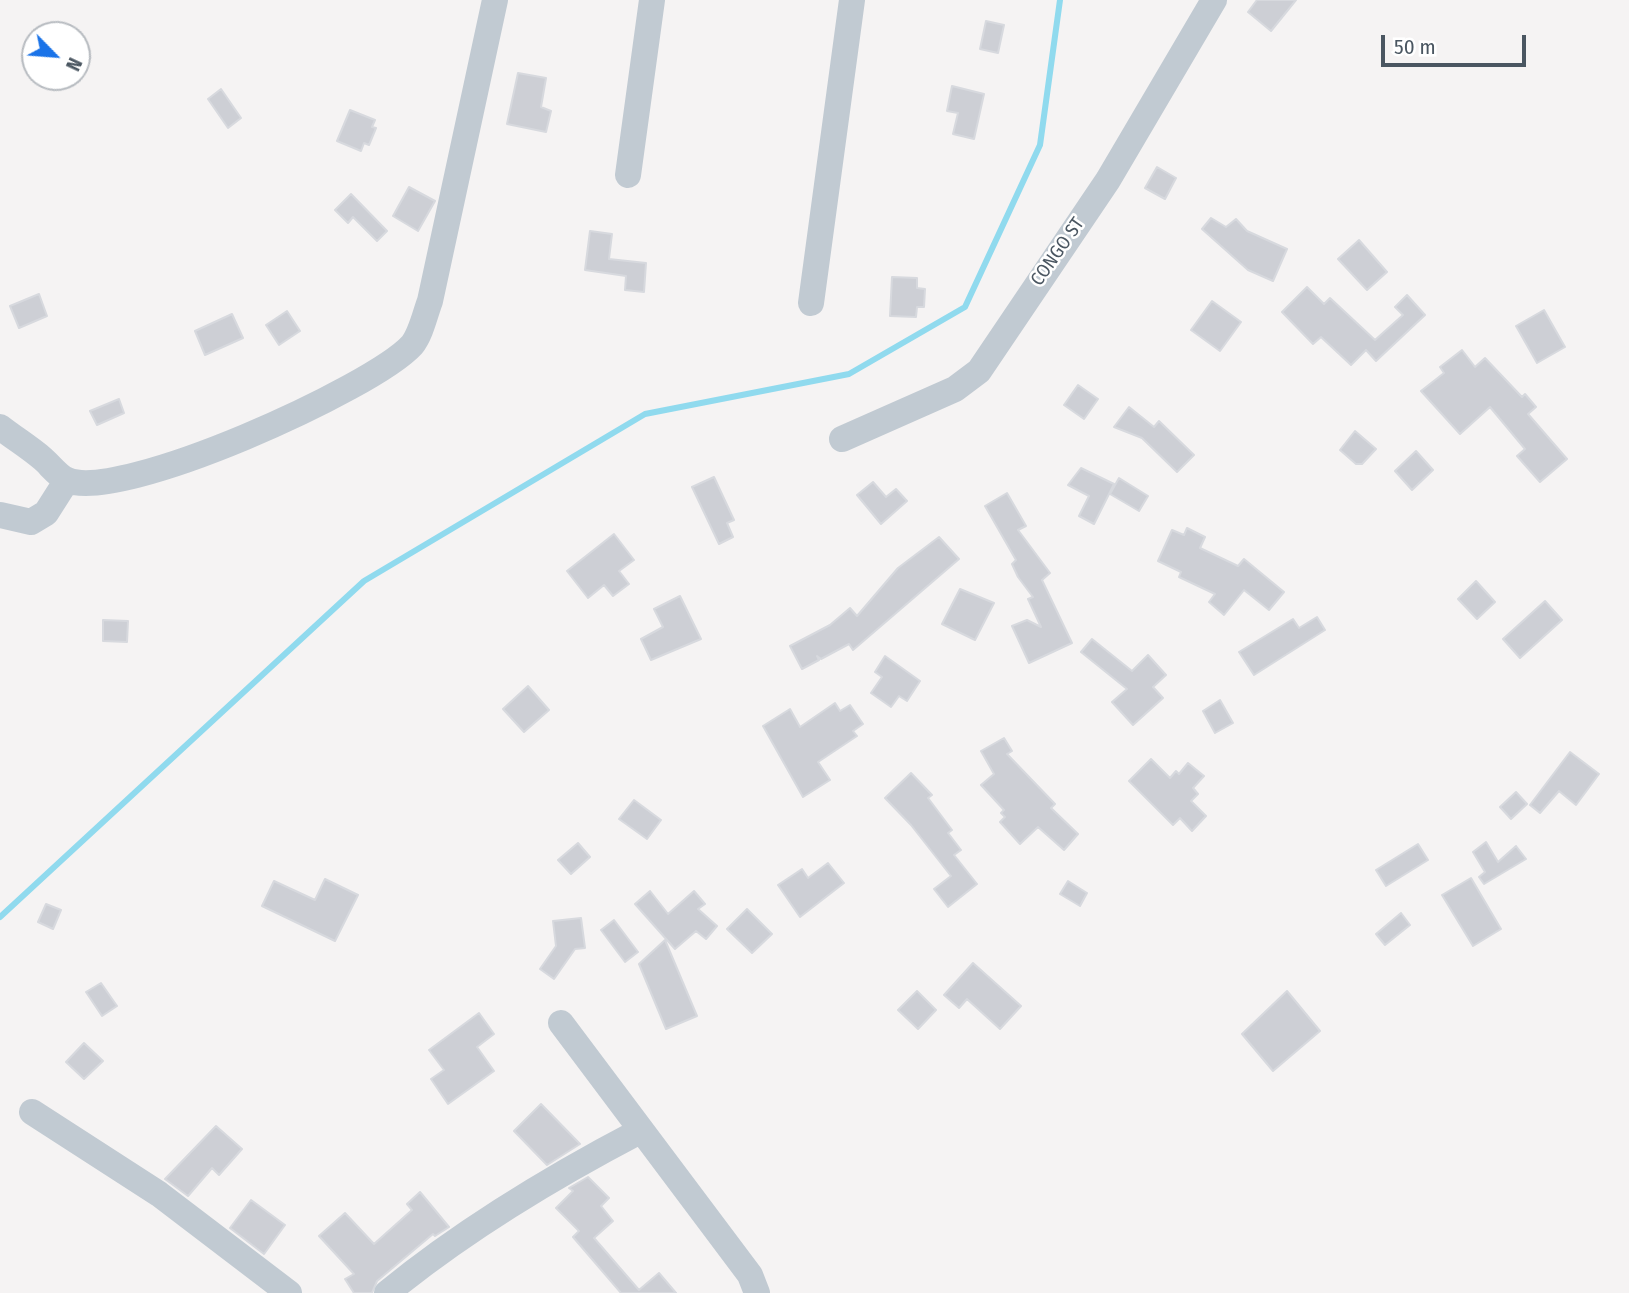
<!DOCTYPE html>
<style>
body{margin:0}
#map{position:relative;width:1629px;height:1293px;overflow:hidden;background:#f5f3f3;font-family:"Fira Sans Condensed",sans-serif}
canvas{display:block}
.north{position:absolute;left:21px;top:21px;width:70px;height:70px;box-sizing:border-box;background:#fff;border:2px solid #b7bbc0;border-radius:50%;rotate:115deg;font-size:19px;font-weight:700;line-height:28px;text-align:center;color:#4a5661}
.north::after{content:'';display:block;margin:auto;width:24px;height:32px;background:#1a73e8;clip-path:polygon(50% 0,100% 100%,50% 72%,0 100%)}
.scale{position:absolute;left:1381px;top:35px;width:145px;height:32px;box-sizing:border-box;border:4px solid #4a5661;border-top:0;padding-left:9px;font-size:21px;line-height:24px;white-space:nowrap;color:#4a5661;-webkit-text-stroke:5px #fff;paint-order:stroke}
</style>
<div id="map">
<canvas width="1629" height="1293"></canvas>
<div class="north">N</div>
<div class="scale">50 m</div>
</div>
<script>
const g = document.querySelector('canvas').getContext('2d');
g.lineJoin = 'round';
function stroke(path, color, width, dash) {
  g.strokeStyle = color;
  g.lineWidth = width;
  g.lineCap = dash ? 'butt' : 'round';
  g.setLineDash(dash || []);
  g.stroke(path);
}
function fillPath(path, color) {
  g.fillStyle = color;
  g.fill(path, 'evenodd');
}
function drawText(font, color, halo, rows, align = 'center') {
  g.font = font + ' "Fira Sans Condensed",sans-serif';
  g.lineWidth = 5;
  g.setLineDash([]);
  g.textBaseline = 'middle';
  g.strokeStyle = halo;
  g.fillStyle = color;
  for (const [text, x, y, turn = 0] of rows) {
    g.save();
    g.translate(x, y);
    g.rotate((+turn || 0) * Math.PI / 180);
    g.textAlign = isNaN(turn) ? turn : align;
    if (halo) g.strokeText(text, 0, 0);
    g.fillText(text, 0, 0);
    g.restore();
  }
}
const stream = new Path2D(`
 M0,917L364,581L645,414L849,374L965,307L1040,145L1060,0`);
const building = new Path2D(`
 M1257,0H1296L1271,31L1248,12Z
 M986,21L1004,25L998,53L980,49Z
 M518,73L546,78L541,107L551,111L546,132L507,124Z
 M952,86L984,94L974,139L953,134L958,113L947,111Z
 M221,89L241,118L228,128L208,99Z
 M350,110L375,120L372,127L376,128L369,145L364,143L361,151L337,141Z
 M1157,167L1176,178L1165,199L1145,188Z
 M409,187L435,201L418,231L393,216Z
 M351,194L387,231L377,241L353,217L348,223L335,210Z
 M1211,218L1226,227L1236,219L1247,231L1287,249L1273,281L1248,270L1202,229Z
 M590,231L612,234L609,259L646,263L644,292L625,290L626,276L585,270Z
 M1359,240L1387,272L1367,290L1338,259Z
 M892,277L917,278V288L925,289L924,307H917L916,317L890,316Z
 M1307,287L1324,304L1330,298L1375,340L1403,315L1395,307L1407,295L1425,315L1376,361L1366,350L1351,365L1321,337L1313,344L1282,312Z
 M39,294L47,316L19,328L10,306Z
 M1212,301L1241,322L1220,351L1191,330Z
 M1544,310L1565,347L1537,363L1516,326Z
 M287,311L300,331L279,345L266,325Z
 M232,314L243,338L205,355L195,331Z
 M1462,350L1475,367L1485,358L1522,397L1525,394L1536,407L1528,414L1567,459L1540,482L1517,456L1525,449L1490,407L1460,434L1421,391L1444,373L1440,367Z
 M1078,385L1098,399L1084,419L1064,405Z
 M119,399L124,413L97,425L90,411Z
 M1129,407L1154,427L1159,421L1194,455L1177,472L1142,438L1114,427Z
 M1355,431L1376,449L1362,464H1356L1340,450Z
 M1416,451L1433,470L1412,490L1395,471Z
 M1081,468L1114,484L1094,524L1079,516L1089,496L1068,485Z
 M714,477L734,520L727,523L733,537L719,544L692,487Z
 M1119,478L1148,496L1139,511L1110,494Z
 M873,482L886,497L896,489L907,501L881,524L857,495Z
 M1007,493L1026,526L1018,530L1050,573L1042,580L1072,643L1029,663L1012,626L1027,620L1041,627L1028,599L1033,597L1018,577L1012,564L1016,560L985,506Z
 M1187,528L1205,537L1200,548L1238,566L1244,559L1284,592L1269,610L1244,590L1224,615L1209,602L1215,594L1179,577L1181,572L1158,561L1172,530L1184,535Z
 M614,534L634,560L619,571L629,584L613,596L604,585L588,598L567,571Z
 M939,537L959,559L853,650L849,644L821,659L817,656L819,660L802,669L790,646L830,625L850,608L857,616L898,568Z
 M1476,581L1495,602L1477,619L1458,599Z
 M960,589L994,603L975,640L942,624Z
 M680,596L701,639L651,660L641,639L663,627L654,609Z
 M1545,601L1562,620L1520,658L1503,639Z
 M1317,617L1325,630L1254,675L1239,652L1293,619L1299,628Z
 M103,620L128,621L127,642L103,641Z
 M1092,639L1132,671L1148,655L1166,675L1153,687L1163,698L1133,725L1112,702L1127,689L1081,652Z
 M885,656L920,681L907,701L899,696L891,707L871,693L882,677L875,672Z
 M528,686L549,710L524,732L503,709Z
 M1220,700L1233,723L1215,733L1203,711Z
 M835,703L840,711L850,705L863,724L853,731L857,736L818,762L830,780L803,797L763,726L790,709L800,727Z
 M1004,738L1012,751L1007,754L1055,804L1051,808L1078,834L1064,850L1038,827L1020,844L1000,822L1005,817L1001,813L1004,810L981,785L994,774L981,751Z
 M1570,752L1599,774L1576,805L1559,791L1540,813L1530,805Z
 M1151,759L1170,778L1176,771L1179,774L1188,763L1204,776L1193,788L1198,794L1191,801L1206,816L1192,831L1180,818L1173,825L1129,781Z
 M911,773L932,795L928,798L952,830L948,833L961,850L954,855L977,884L948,907L934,889L951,876L911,825L885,798Z
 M1516,792L1527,804L1511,819L1500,807Z
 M634,800L661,820L647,839L619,819Z
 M1486,842L1498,862L1516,846L1526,859L1484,884L1479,877L1485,872L1473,852Z
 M578,843L590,857L571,874L558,860Z
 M1418,844L1428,860L1386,886L1376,870Z
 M828,863L844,883L800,917L778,885L802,869L808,878Z
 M1471,878L1501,929L1473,946L1442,895Z
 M325,879L358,895L335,941L262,906L274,881L315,900Z
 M1068,881L1087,893L1080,906L1060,894Z
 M650,891L668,914L694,891L705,904L698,909L717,926L706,939L696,931L675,949L635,904Z
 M46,904L61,910L53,929L38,922Z
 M747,909L772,934L752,953L727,929Z
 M1401,913L1410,925L1385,945L1376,934Z
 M581,918L585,948L575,949L554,979L540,969L556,946L553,921Z
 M614,920L638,952L625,962L601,930Z
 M665,940L697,1016L666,1029L639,964Z
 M973,963L1021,1006L1000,1029L967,999L959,1008L944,995Z
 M101,983L117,1006L102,1016L86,992Z
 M917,991L936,1010L918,1029L898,1010Z
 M1287,991L1320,1031L1273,1071L1242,1034Z
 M479,1013L494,1034L477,1047L494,1071L448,1104L431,1079L444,1070L429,1050Z
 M84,1043L103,1061L84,1079L66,1062Z
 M541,1104L580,1144L547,1165L514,1131Z
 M216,1126L242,1149L219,1175L212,1168L188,1196L165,1179Z
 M588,1177L609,1198L601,1206L613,1221L594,1238L639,1290L659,1273L676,1293H621L573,1237L579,1231L556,1208L573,1191L569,1188Z
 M420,1192L449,1227L435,1236L433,1234L377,1281L372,1293H354L345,1279L354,1274L319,1236L345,1213L374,1244L412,1210L407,1204Z
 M251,1200L285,1225L264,1254L230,1228Z`);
const minor = new Path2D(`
 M628,175L652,0
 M811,303L852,0
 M0,427C14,438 29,447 43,459C50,465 58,476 67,480C120,503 373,388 412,345C421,334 425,314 430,301L495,0
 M842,439L955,389L979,371L1108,180L1214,0
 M0,515L31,522L46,513L67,480
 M561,1023L750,1275L757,1293
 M32,1112L159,1194L289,1293
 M387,1293C464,1230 552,1177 640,1131`);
const streetNames = [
 ["CONGO ST",1058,252,-55]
];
stroke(stream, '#90daee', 6);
fillPath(building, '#cdcfd5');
stroke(building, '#d7d9de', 2);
stroke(minor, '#c1cad2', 26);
drawText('19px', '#4a5661', '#fff', streetNames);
</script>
